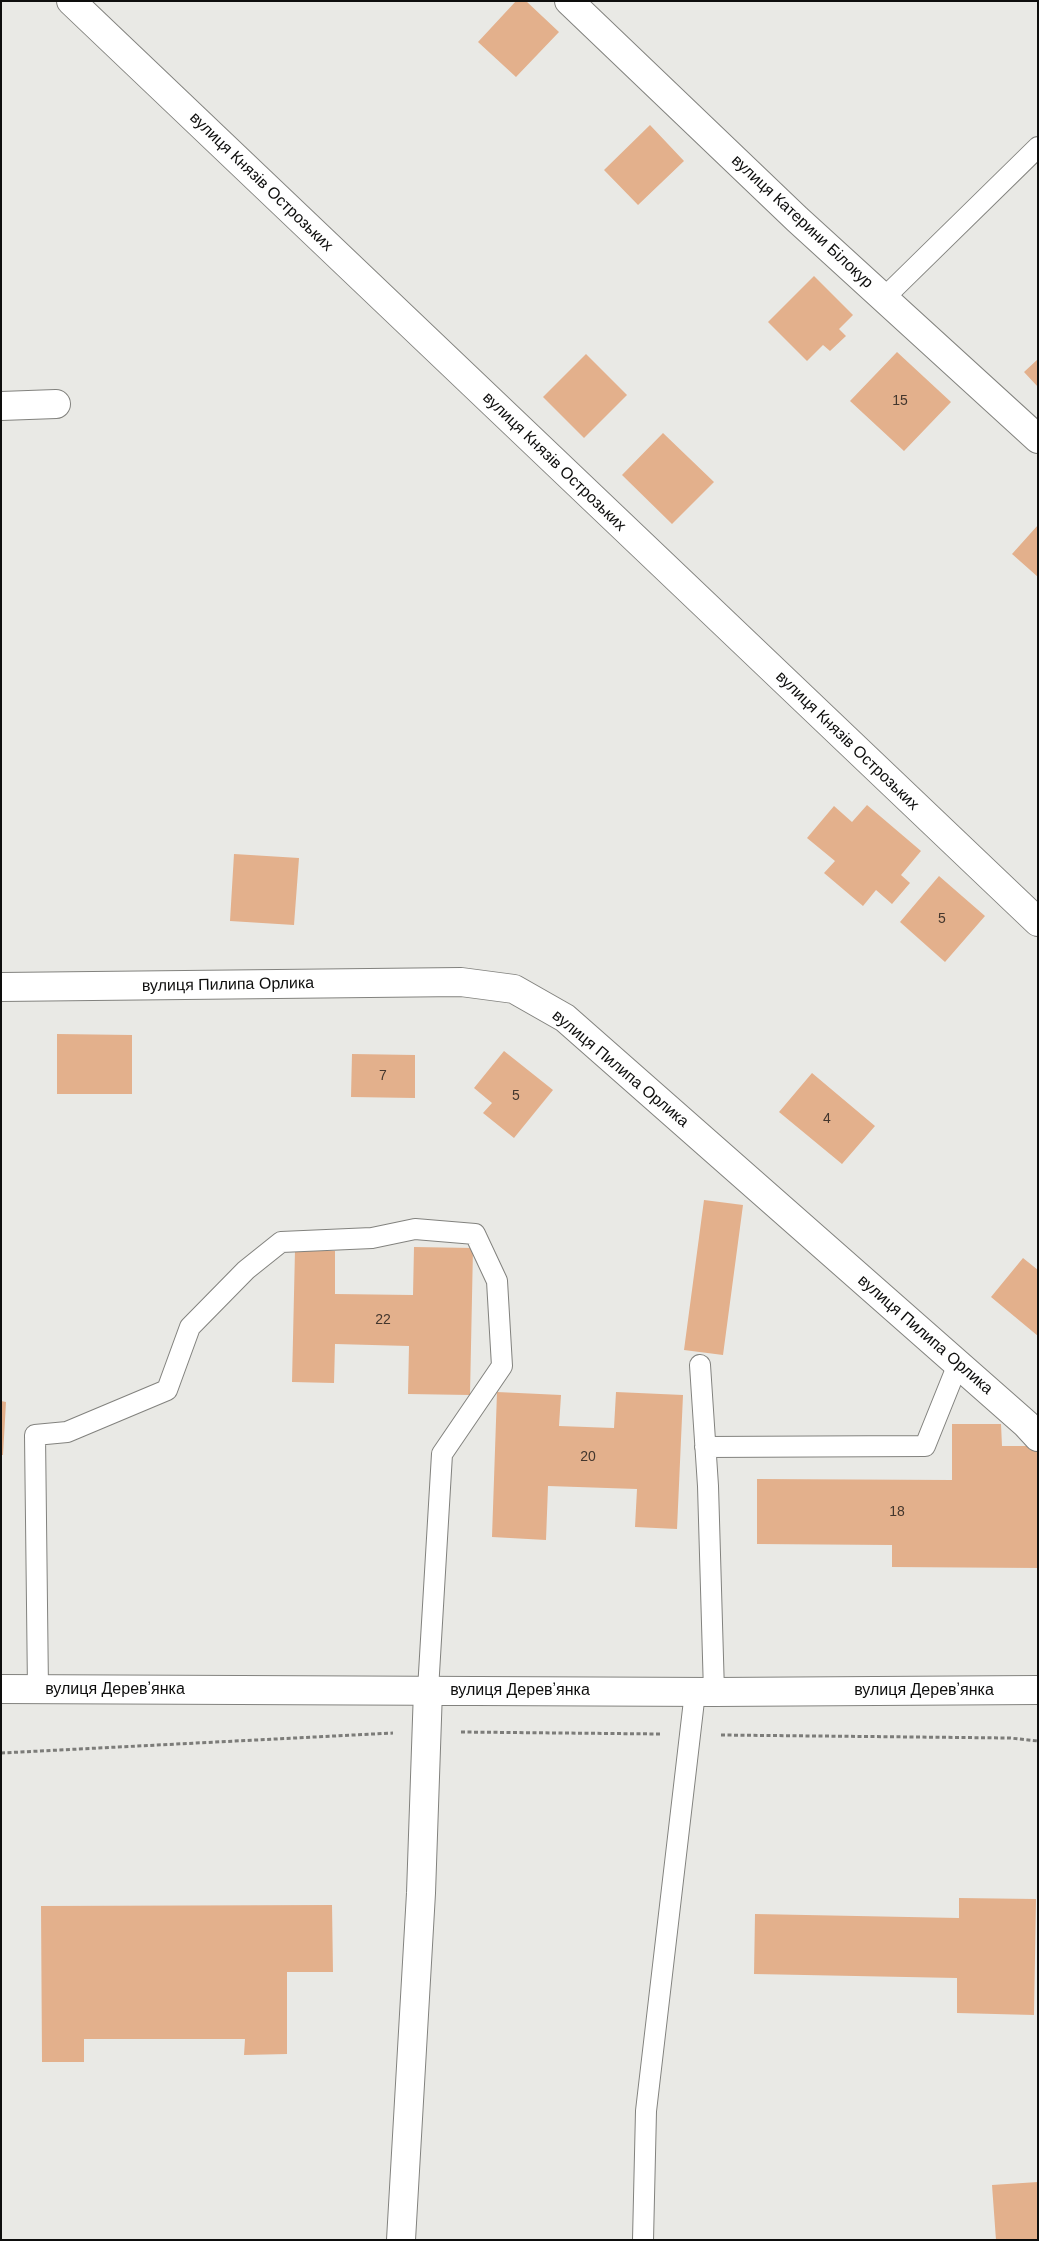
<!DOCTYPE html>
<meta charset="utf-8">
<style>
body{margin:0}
#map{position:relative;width:1039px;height:2241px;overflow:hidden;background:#e9e9e5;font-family:Helvetica,sans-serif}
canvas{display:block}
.frame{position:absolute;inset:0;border:2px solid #0e0e0d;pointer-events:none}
</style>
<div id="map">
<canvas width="1039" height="2241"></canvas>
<div class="frame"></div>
</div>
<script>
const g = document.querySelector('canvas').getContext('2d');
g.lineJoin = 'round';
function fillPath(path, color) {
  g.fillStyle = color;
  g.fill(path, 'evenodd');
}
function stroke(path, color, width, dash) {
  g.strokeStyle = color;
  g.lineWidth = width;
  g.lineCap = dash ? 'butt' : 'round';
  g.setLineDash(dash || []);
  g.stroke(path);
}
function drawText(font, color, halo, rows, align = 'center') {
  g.font = font + ' Helvetica,sans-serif';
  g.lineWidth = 4.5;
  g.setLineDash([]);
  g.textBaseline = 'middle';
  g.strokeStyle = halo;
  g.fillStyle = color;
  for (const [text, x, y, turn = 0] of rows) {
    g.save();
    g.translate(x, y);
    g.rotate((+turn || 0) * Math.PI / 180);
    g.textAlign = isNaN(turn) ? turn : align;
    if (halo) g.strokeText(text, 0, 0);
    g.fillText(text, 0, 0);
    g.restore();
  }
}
const building = new Path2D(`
 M516,1H526L559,32L516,77L478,42Z
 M650,125L684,161L638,205L604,170Z
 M814,276L853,315L839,329L846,336L830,351L823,345L807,361L768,322Z
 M897,352L951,402L904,451L850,401Z
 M586,354L627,395L584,438L543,397Z
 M1038,359V387L1024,372Z
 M663,433L714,482L672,524L622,475Z
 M1038,525V577L1012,554Z
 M867,805L921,851L901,875L910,883L892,904L876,890L863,906L824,873L835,861L807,838L834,806L852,822Z
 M234,854L299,858L294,925L230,921Z
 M939,876L985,916L945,962L900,922Z
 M57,1034L132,1035V1094H57Z
 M504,1051L553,1090L514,1138L483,1113L492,1103L474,1088Z
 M352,1054L415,1055V1098L351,1097Z
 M812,1073L875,1126L842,1164L779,1112Z
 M704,1200L743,1205L723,1355L684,1350Z
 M414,1247L473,1248L470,1395L408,1394L409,1346L335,1344L334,1383L292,1382L295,1250L335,1251V1294L413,1295Z
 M1023,1258L1038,1270V1336L991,1297Z
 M497,1392L561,1395L559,1426L614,1428L616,1392L683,1395L677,1529L635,1527L637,1489L548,1486L546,1540L492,1537Z
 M1,1401L6,1402L3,1455H1Z
 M952,1424H1001L1002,1446H1034L1038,1453V1568L892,1567V1545L757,1544V1479L952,1480Z
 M959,1898L1036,1899L1034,2015L957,2013V1978L754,1974L755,1914L959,1918Z
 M332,1905L333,1972H287V2054L244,2055L245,2039H84V2062H42L41,1906Z
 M1038,2182V2240H996L992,2185Z`);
const path = new Path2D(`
 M461,1732L660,1734
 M721,1735L1010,1738L1038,1741
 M1,1753L393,1733`);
const lane = new Path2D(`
 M884,298L1038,147
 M700,1365L708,1486L714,1692
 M705,1447L925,1446L958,1364
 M38,1690L35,1435L67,1432L167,1390L190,1327L246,1270L281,1242L372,1238L415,1229L475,1234L497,1281L502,1366L442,1454L428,1690
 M643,2240L646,2111L695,1692`);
const street = new Path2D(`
 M71,1L1038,922
 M569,1L797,219L1038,439
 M1,406L56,404
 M1,987L461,982L514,989L565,1018L1026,1424L1038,1437
 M1,1689L714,1692L1038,1690
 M401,2240L421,1893L428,1690`);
const numberNames = [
 ["15",900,401],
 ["5",942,919],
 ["7",383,1076],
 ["5",516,1096],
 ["4",827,1119],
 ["22",383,1320],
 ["20",588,1457],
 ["18",897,1512]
];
const streetNames = [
 ["вулиця Князів Острозьких",261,182,44],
 ["вулиця Катерини Білокур",802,222,43],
 ["вулиця Князів Острозьких",554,462,44],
 ["вулиця Князів Острозьких",847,741,44],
 ["вулиця Пилипа Орлика",228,985,-1],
 ["вулиця Пилипа Орлика",620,1069,40],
 ["вулиця Пилипа Орлика",925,1335,41],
 ["вулиця Деревʼянка",115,1690],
 ["вулиця Деревʼянка",520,1691],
 ["вулиця Деревʼянка",924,1691]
];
fillPath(building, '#e3b08c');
stroke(lane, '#82827e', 22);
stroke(street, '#82827e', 30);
stroke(path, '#7c7c79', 3, [4, 2.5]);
stroke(lane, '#fff', 20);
stroke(street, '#fff', 28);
drawText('14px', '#43362d', null, numberNames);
drawText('16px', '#0e0e0d', '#fff', streetNames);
</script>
